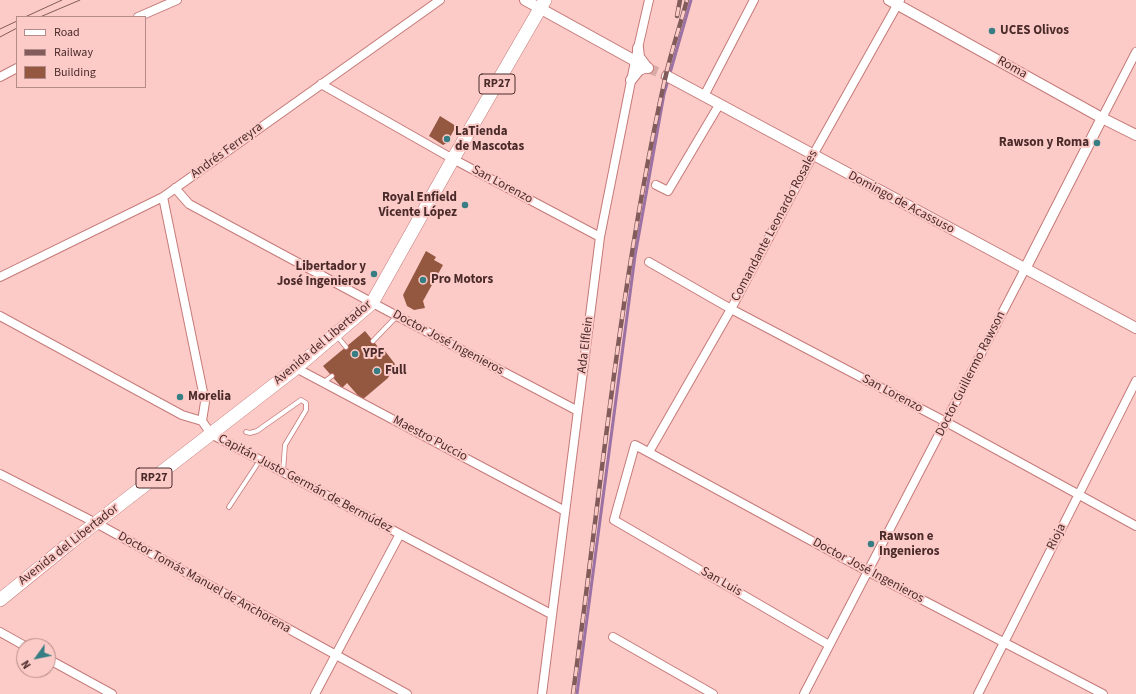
<!DOCTYPE html>
<meta charset="utf-8">
<style>
body{margin:0}
#map{position:relative;width:1136px;height:694px;overflow:hidden;background:#fccbc8;font-family:"Source Sans 3",sans-serif}
canvas{display:block}
.legend{position:absolute;left:16px;top:16px;width:130px;height:72px;box-sizing:border-box;background:#fccbc8;border:1px solid #b58b89;margin:0;padding:5px 7px;list-style:none;font-size:12px;color:#4b2b2a}
.legend li{display:flex;align-items:center;gap:8px;height:20px}
.legend b{width:20px;border:1px solid #b58b89}
.north{position:absolute;left:16px;top:638px;width:40px;height:40px;box-sizing:border-box;background:#fccbc8;border:1px solid #b58b89;border-radius:50%;rotate:237deg;font-size:11px;font-weight:700;line-height:16px;text-align:center;color:#4b2b2a}
.north::after{content:'';display:block;margin:auto;width:14px;height:18px;background:#367e83;clip-path:polygon(50% 0,100% 100%,50% 72%,0 100%)}
</style>
<div id="map">
<canvas width="1136" height="694"></canvas>
<ul class="legend">
<li><b style="height:5px;background:#fff"></b>Road</li>
<li><b style="height:5px;background:#815c5a"></b>Railway</li>
<li><b style="height:11px;background:#945740"></b>Building</li>
</ul>
<div class="north">N</div>
</div>
<script>
const g = document.querySelector('canvas').getContext('2d');
g.lineJoin = 'round';
function stroke(path, color, width, dash) {
  g.strokeStyle = color;
  g.lineWidth = width;
  g.lineCap = dash ? 'butt' : 'round';
  g.setLineDash(dash || []);
  g.stroke(path);
}
function fillPath(path, color) {
  g.fillStyle = color;
  g.fill(path, 'evenodd');
}
function drawText(font, color, halo, rows, align = 'center') {
  g.font = font + ' "Source Sans 3",sans-serif';
  g.lineWidth = 4;
  g.setLineDash([]);
  g.textBaseline = 'middle';
  g.strokeStyle = halo;
  g.fillStyle = color;
  for (const [text, x, y, turn = 0] of rows) {
    g.save();
    g.translate(x, y);
    g.rotate((+turn || 0) * Math.PI / 180);
    g.textAlign = isNaN(turn) ? turn : align;
    if (halo) g.strokeText(text, 0, 0);
    g.fillText(text, 0, 0);
    g.restore();
  }
}
const stream = new Path2D(`
 M577,694L635,256L664,94L691,0`);
const building = new Path2D(`
 M440,116L456,126L447,143L443,145L429,136Z
 M426,251L436,257L434,260L443,265L423,301L425,308L414,310L407,306L403,295Z
 M365,331L383,353L385,351L395,364L388,378L362,400L347,383L342,388L323,366Z`);
const tertiaryTunnel = new Path2D(`
 M648,68L667,76`);
const service = new Path2D(`
 M337,336L346,347
 M373,341L397,316
 M324,382L332,376
 M246,432L250,433L257,431L301,400L306,403V410L285,445L283,472
 M229,507L260,460`);
const minor = new Path2D(`
 M138,17L177,0
 M0,77L17,68
 M321,84L453,159L600,237
 M704,96L754,0
 M1102,118L1136,52
 M656,185L668,191L719,105
 M175,188L189,204L397,316L578,411
 M163,197L205,402L202,421
 M649,262L731,309L946,422L1136,526
 M0,277L163,197L440,0
 M0,316L182,415L202,421L211,434L551,614
 M296,368L565,511
 M649,452L731,309L813,155L900,0
 M0,474L96,523L407,694
 M0,632L25,646
 M613,637L713,694
 M829,645L614,520L635,445L867,571L1103,694
 M48,659L112,694
 M315,694L400,534
 M542,694L600,237L635,61L649,0
 M804,694L1025,269
 M978,694L1136,381`);
const tertiary = new Path2D(`
 M525,0L648,68
 M889,0L1102,118L1136,135
 M638,48L639,57L645,65
 M667,76L1136,328
 M631,80L639,70L647,67
 M1025,269L1102,118`);
const primary = new Path2D(`
 M0,600L70,543L296,368L372,303L453,159L545,0`);
const tram = new Path2D(`
 M25,17L62,0
 M40,17L80,0
 M0,29L17,21
 M0,37L17,28`);
const rail = new Path2D(`
 M677,16L680,0
 M573,694C601,489 620,280 665,79C671,52 680,26 687,0`);
const markers = [
 [992,31,4,"#367e83"],
 [447,139,4,"#367e83"],
 [1097,143,4,"#367e83"],
 [465,205,4,"#367e83"],
 [374,274,4,"#367e83"],
 [423,280,4,"#367e83"],
 [355,354,4,"#367e83"],
 [377,371,4,"#367e83"],
 [180,397,4,"#367e83"],
 [871,544,4,"#367e83"]
];
const shields = [
 [497,84,36],
 [154,478,36]
];
const shieldNames = [
 ["RP27",497,84],
 ["RP27",154,478]
];
const poiNames = [
 ["UCES Olivos",1000,31],
 ["LaTienda",455,132],
 ["de Mascotas",455,147],
 ["Rawson y Roma",1089,143,"right"],
 ["Royal Enfield",457,198,"right"],
 ["Vicente López",457,213,"right"],
 ["Libertador y",366,267,"right"],
 ["José Ingenieros",366,282,"right"],
 ["Pro Motors",431,280],
 ["YPF",363,354],
 ["Full",385,371],
 ["Morelia",188,397],
 ["Rawson e",879,537],
 ["Ingenieros",879,552]
];
const streetNames = [
 ["Roma",1012,68,29],
 ["Andrés Ferreyra",227,151,-36],
 ["San Lorenzo",502,185,28],
 ["Domingo de Acassuso",901,203,28],
 ["Comandante Leonardo Rosales",775,226,-62],
 ["Avenida del Libertador",323,343,-40],
 ["Doctor José Ingenieros",448,343,28],
 ["Ada Elflein",586,345,-83],
 ["Doctor Guillermo Rawson",971,374,-63],
 ["San Lorenzo",892,394,28],
 ["Maestro Puccio",430,439,28],
 ["Capitán Justo Germán de Bermúdez",305,484,28],
 ["Rioja",1057,537,-64],
 ["Avenida del Libertador",69,545,-38],
 ["Doctor José Ingenieros",868,571,28],
 ["San Luis",721,582,30],
 ["Doctor Tomás Manuel de Anchorena",204,583,29]
];
stroke(stream, '#9c71a3', 3);
fillPath(building, '#945740');
stroke(tertiaryTunnel, '#d9aba8', 10, [10, 5]);
stroke(service, '#c57a78', 5.5);
stroke(minor, '#c57a78', 10);
stroke(tertiary, '#c57a78', 12);
stroke(primary, '#c57a78', 14);
stroke(service, '#fff', 4);
stroke(minor, '#fff', 8);
stroke(tertiary, '#fff', 10);
stroke(primary, '#fff', 13);
stroke(tram, '#815c5a', 1);
stroke(rail, '#815c5a', 4.5);
stroke(rail, '#fccbc8', 3, [9]);
for (const [x, y, r, color] of markers) {
  const dot = new Path2D();
  dot.arc(x, y, r, 0, 2 * Math.PI);
  g.fillStyle = color;
  g.fill(dot);
  stroke(dot, '#fccbc8', 1.5);
}
for (const [x, y, w] of shields) {
  const box = new Path2D();
  box.roundRect(x - w / 2, y - 10, w, 20, 3);
  g.fillStyle = '#fccbc8';
  g.fill(box);
  stroke(box, '#4b2b2a', 1);
}
drawText('bold 12px', '#4b2b2a', null, shieldNames);
drawText('bold 13px', '#4b2b2a', '#fccbc8', poiNames, 'left');
drawText('13px', '#4b2b2a', '#fccbc8', streetNames);
</script>
